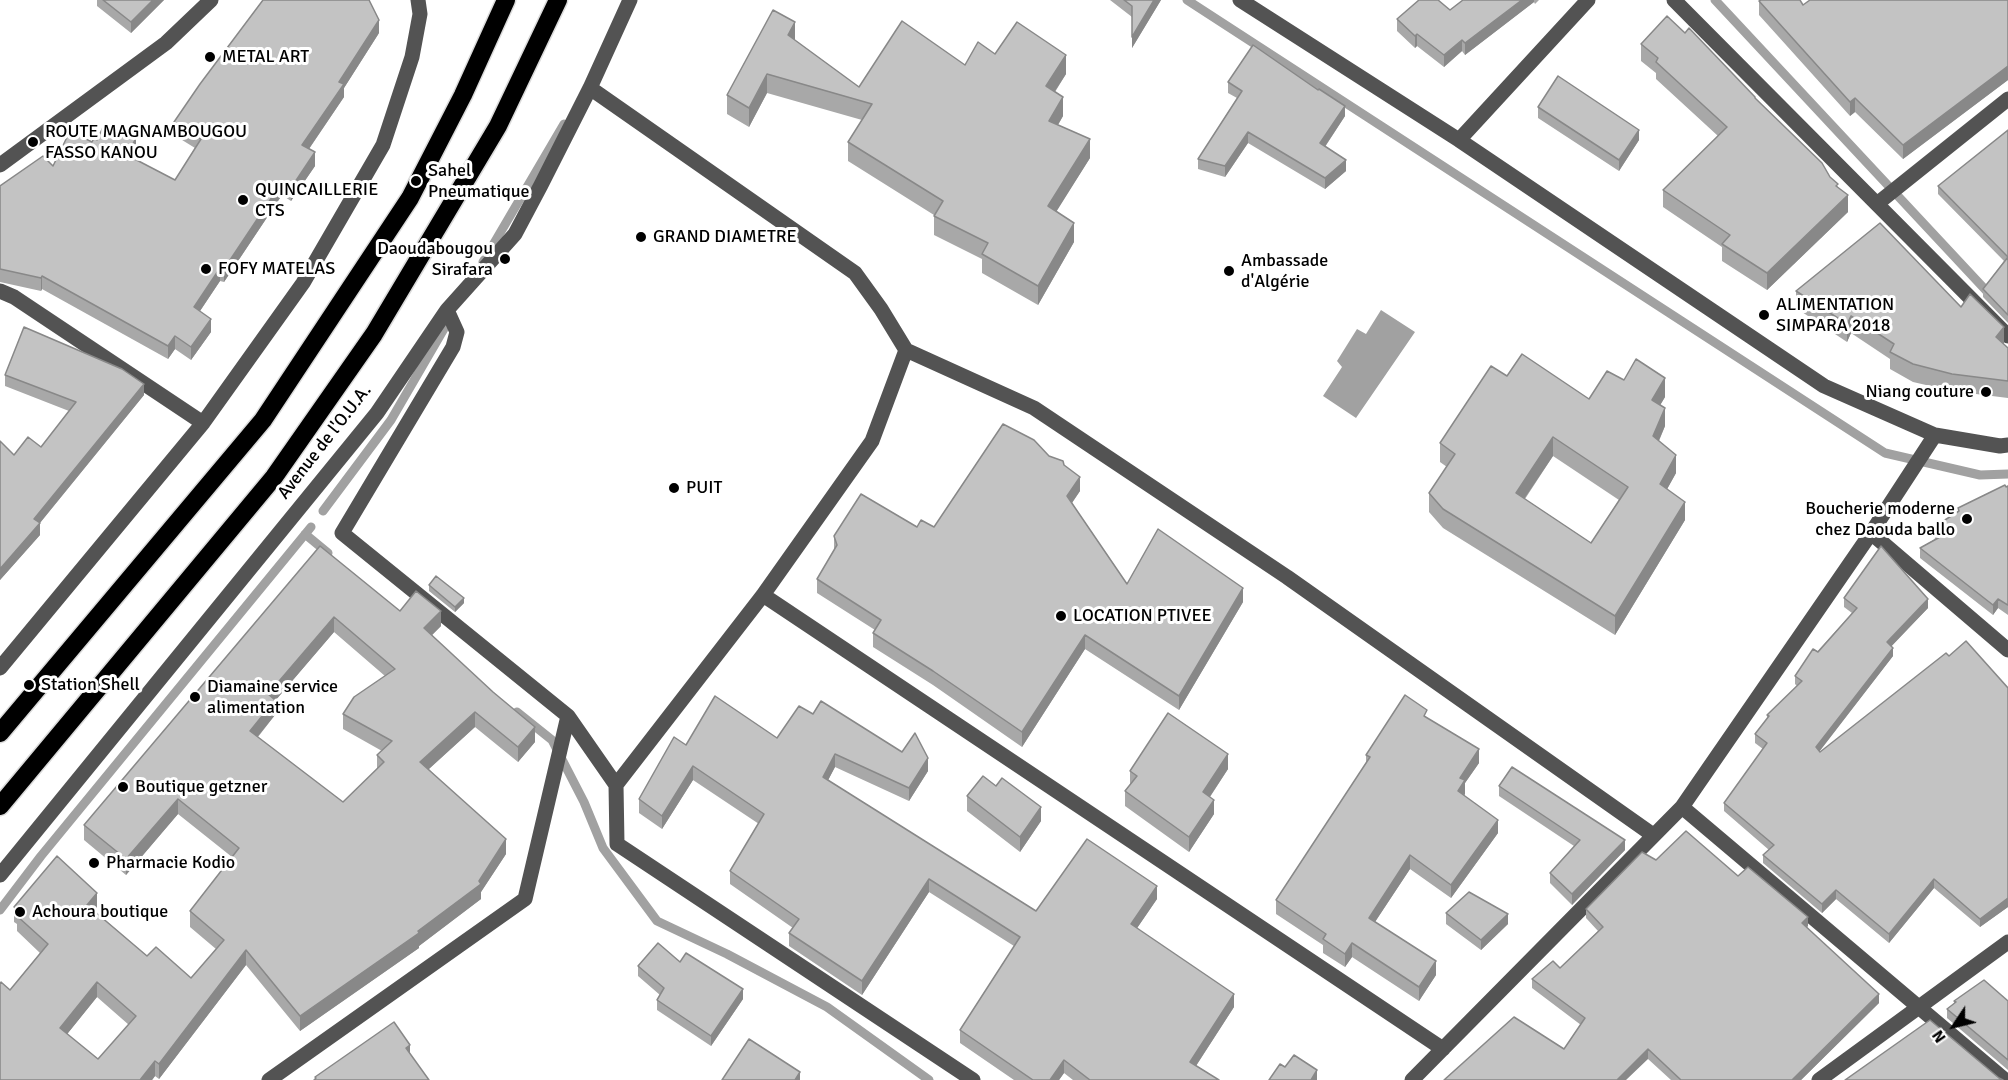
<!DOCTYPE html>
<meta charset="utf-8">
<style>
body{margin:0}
#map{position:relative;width:2008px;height:1080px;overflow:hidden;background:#fff;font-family:Signika,sans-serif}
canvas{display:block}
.north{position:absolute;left:1924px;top:996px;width:60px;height:60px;-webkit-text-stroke:4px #fff;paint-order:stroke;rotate:235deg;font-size:16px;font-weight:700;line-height:24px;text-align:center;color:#000}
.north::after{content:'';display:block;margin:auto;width:21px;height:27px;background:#000;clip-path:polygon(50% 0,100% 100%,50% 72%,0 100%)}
</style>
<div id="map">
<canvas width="2008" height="1080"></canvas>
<div class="north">N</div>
</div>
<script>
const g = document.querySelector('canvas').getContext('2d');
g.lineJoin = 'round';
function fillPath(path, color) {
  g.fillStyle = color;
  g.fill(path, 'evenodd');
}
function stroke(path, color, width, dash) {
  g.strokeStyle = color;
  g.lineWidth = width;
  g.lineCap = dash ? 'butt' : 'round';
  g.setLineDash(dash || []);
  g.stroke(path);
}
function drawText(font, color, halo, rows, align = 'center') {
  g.font = font + ' Signika,sans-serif';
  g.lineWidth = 6;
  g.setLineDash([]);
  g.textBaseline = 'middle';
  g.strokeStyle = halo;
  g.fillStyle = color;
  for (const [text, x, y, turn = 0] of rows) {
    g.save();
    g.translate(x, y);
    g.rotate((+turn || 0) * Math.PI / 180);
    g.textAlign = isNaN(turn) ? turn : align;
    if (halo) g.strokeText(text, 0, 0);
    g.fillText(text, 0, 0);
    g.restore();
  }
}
const water = new Path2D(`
 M1381,310L1415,332L1356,418L1323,396L1342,367L1337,361L1357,329L1366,334Z`);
const stream = new Path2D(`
 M1187,0L1885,453L1980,475L2008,474
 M1715,0L2008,314
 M483,262L564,124
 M323,511L391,420L452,315
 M305,534L328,553
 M517,712L552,740L584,802L603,848L657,921L727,954L827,1007L929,1080
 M0,910L41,856L311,527`);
const minor = new Path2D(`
 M1240,0L1459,140L1824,386L1935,435L2000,446L2008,445
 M1674,0L2008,336
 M590,88L855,273L881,309L906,350L872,441L763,595L616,785
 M1459,140L1588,0
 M0,165L166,43L211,0
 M1878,203L2008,99
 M0,291L14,297L203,423
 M447,310L457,332L453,347L342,533L568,716L616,785L617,844L973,1080
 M906,350L1034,408L1287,577L1653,835
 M1871,533L2008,650
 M763,595L1443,1049
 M0,668L203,423L303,283L383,145L412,57L420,14L418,0
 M1682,807L2005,1080
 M0,875L377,413L447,310L515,234L541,185L590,88L630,0
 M269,1080L525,899L568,716
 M1412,1080L1682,807L1871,533L1935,435
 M1819,1080L2008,942`);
const highway = new Path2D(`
 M0,733L263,420L410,198L463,95L506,0
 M0,806L274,477L374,334L498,126L558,0`);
const wall = new Path2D(`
 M97,0H164L131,33L97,6Z
 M1110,0H1161L1132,48V17Z
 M1463,0H1539L1535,4L1534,2L1465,55L1462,51L1444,67L1417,46L1415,48L1397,31V19L1450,10Z
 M2008,0V80L1903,159L1855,112L1850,116L1759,15V1L1803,5Z
 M379,33L344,88V97L309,149L315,166L291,201L282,195L224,282L220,281L200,311L211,332L191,360L175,349L168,359L42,289L41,291L0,282V186L53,166L92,142L97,140L136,151L132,158L175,180L195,148L174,135V122Z
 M795,40L859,87L965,65L995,54L1066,74L1055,92L1063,116L1058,125L1090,158L1056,211L1074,242L1038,305L982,273V259L934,235V215L848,161V142L862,120L767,93L749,127L727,114V95Z
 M1641,44L1755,99L1830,177L1838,187L1848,212L1767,290L1722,261V247L1663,207V190L1718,136L1656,79V73L1641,61Z
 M1228,82L1345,116L1325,147L1346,171L1325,189L1248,143L1225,177L1198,169V159L1237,98L1228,93Z
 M1538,107L1639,140L1619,171L1538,118Z
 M2008,130V323L1983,297V289L2004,261L1938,194V186Z
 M1796,291L1961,307L2008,348V398L1952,391L1913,382L1890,369V359L1851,333L1847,342L1796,308Z
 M5,375L144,395L40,523V535L0,580V441L14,455L41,447L69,411L5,386Z
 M1507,376L1589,399L1624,380L1665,397L1660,405L1665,426L1659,441L1676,473L1667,489L1685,520L1615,635L1443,528L1429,512V493L1447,467L1440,462V443ZM1553,456L1619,500L1591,543L1525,499Z
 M1049,456L1064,465L1080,491L1072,503L1127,584L1243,602L1179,710L1085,649L1022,747L933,685L873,647V633L875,630L817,593V579L834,550V536L917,527H934Z
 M2008,486V615L1998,608L1993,615L1920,558V548L1935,539L1934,537V527L1958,513V508Z
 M320,546L400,611L441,626L432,635L535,742L518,762L475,727L429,769L506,854L481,892V899L419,946V948L300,1031L246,965L159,1079L155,1076L152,1080H0L10,990L40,953L17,931V924L14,922V907L97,908L95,911L147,956L191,978L216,949L190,927V911L232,857L178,814L126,875L84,840V825ZM334,632L385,676L343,714V729L382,751L377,755V769L343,802L258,737L275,715V701ZM97,997L129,1025L98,1059L67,1034Z
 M429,585L464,603L455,612L429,591Z
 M1844,598L1928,608L1891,646L1893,656L1819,751L1820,752L1949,656L2008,688V907L1980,927L1934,888L1889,943L1836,899L1822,913L1763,863V855L1769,850L1724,811V803L1763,749L1755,743V734L1767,719V715L1797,686L1795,684V676L1852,613L1844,607Z
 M813,714L928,771L909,801L835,767L828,780L1036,911L1157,899L1137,928L1234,1007L1196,1066L1219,1080H1073L1064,1073L1059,1080H1014L960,1043V1030L1014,946L929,892L862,995L789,946V933L793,928L730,884V871L759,824L693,780L662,829L639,813V799L686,745L777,738Z
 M1427,718L1479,763L1465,783V794L1464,795L1498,833L1451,898L1410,869L1375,922L1436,975L1419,1001L1352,957L1345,967L1323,953V945L1276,914V900L1366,763V755Z
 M1228,769L1210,797L1214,814L1189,852L1125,806V791L1130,785V771Z
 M996,786L1041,821L1020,852L967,811V796Z
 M1499,786L1625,850L1572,905L1550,883V873L1574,846L1499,796Z
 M1656,860L1738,876L1808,926L1807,927L1879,1003L1801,1080H1671L1648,1059L1564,1049L1581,1025L1532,988V979L1560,968L1598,931L1586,918V909Z
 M1446,913L1508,924L1481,950L1446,924Z
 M680,962L743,999L711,1046L657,1010V1000L660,995L638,976V966Z
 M1954,1001H2008V1070L1947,1018V1009L1954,1004Z`);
const shadedWall = new Path2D(`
 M153,0H164L131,33V22Z
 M1154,0H1161L1132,48V37Z
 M1522,0H1534V2L1465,55V43Z
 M379,20V33L344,88V97L302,159V145L339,82Z
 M795,22V41L788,35Z
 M1417,34V46L1415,48V36Z
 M1462,40V51L1444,67V55Z
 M1066,55V74L1046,105V86Z
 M2008,66V80L1903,159V145Z
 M767,74V93L749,127V108Z
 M1063,97V116L1049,140V121Z
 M1855,98V112L1850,116V102Z
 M1345,106V116L1320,154V143Z
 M1639,130V140L1619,171V160Z
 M1248,132V143L1225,177V166Z
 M136,138V151L127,168V155Z
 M1090,139V158L1048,225V206Z
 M315,152V166L291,201V188Z
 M1346,160V171L1325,189V178Z
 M282,182V195L224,282V269Z
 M1848,195V212L1767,290V273Z
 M1074,223V242L1038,305V286Z
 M220,268V281L194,320V307Z
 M42,276V289L41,291V278Z
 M1851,316V333L1847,342V324Z
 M211,319V332L191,360V347Z
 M2004,327V345L1996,337Z
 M175,336V349L168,359V346Z
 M1665,378V397L1652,419V400Z
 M144,384V395L39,524L40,523V535L0,580V569L34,519Z
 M1665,408V426L1653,454V436Z
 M1553,437V456L1516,511V493Z
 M1676,455V473L1660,502V484Z
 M1080,477V491L1067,510V496Z
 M1685,502V520L1615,635V616Z
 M1243,588V602L1179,710V696Z
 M464,598V603L455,612V607Z
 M1928,599V608L1887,651V642Z
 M1998,599V608L1993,615V605Z
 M441,611V626L424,643V628Z
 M334,617V632L275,701V715L250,746V731L268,694Z
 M1085,635V649L1022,747V732Z
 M1893,648V656L1816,756V747Z
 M475,712V727L420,777V762Z
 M535,727V742L518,762V747Z
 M1479,749V763L1465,783V794L1458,805V791L1460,778Z
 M835,754V767L823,790V777Z
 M1228,754V769L1203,807V792Z
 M928,758V771L909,801V788Z
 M693,766V780L662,829V816Z
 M178,799V814L126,875V859Z
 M1214,800V814L1189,852V837Z
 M1041,807V821L1020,852V837Z
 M1498,820V833L1451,898V885Z
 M506,839V854L481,892V899L419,946V948L300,1031V1016L418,931L479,881Z
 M1625,840V850L1572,905V894Z
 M1410,855V869L1369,931V918Z
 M929,879V892L862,995V981Z
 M1934,879V888L1889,943V934Z
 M1157,886V899L1131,937V924Z
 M1836,890V899L1822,913V904Z
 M97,893V908L87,920V905Z
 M2008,898V907L1980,927V919Z
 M1508,914V924L1481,950V940Z
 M1808,917V926L1802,932V923Z
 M1352,943V957L1345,967V954Z
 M246,950V965L159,1079V1064Z
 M1436,961V975L1419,1001V987Z
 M97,982V997L60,1043V1028Z
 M743,989V999L711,1046V1036Z
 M1234,994V1007L1190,1075V1062Z
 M1879,994V1003L1801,1080H1792Z
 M410,1045V1060L406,1048Z
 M1648,1049V1059L1626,1080H1617Z
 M1064,1060V1073L1059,1080H1050Z
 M155,1061V1076L152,1080H140Z
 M1317,1070V1080H1311Z
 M800,1072V1080H795Z`);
const building = new Path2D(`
 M103,0H153L131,22Z
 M263,0H369L379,20L339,82L344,84L302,145L315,152L291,188L282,182L224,269L220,268L194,307L211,319L191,347L175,336L168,346L42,276L41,278L0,269V186L43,156L53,166L70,131L92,142L94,138L97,140L105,123L136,138L127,155L175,180L201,139L174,122L200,84Z
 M1124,0H1154L1132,37V6Z
 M1419,0H1438L1450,10L1463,0H1522L1465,43L1462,40L1444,55L1417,34L1415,36L1397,19Z
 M1761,0H1800L1803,5L1810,0H2008V66L1903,145L1855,98L1850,102L1759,1Z
 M773,10L795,22L788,35L859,87L902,21L965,65L978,42L995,54L1017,22L1066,55L1046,86L1063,97L1049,121L1090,139L1048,206L1074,223L1038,286L982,254L988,243L934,216L943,201L848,142L872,104L767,74L749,108L727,95Z
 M1667,16L1685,33L1689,28L1755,97V98L1822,163L1830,177L1838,184L1836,186L1848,195L1767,273L1722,244L1730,235L1663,190L1727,127L1656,62L1658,58L1641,44Z
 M1253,45L1318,90L1319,89L1345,106L1320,143L1346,160L1325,178L1248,132L1225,166L1198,159L1242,91L1228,82Z
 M1558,76L1639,130L1619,160L1538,107Z
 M2008,130V315L1983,289L2008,257L1938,186Z
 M1880,223L1961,307L1970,294L2004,327L1996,337L2008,348V381L1952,374L1913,364L1890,352L1894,344L1851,316L1847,324L1796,291Z
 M24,327L122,369L144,384L34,519L40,523L0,569V441L14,455L28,437L41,447L76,402L5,375Z
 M1522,354L1589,399L1607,371L1624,380L1636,359L1665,378L1652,400L1665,408L1653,436L1676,455L1660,484L1685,502L1615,616L1443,509L1429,493L1455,454L1440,443L1491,366L1507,376ZM1553,437L1628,487L1591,543L1516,493Z
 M1003,424L1034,440L1049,456L1063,461L1064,465L1080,477L1067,496L1127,584L1158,529L1243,588L1179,696L1085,635L1022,732L933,671L873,633L881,620L817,579L837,545L834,536L861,494L917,527L921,520L934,527Z
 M2005,485L2006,487L2008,486V605L1998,599L1993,605L1920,548L1940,537L1934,527L1959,511L1958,508Z
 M320,546L400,611L416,591L441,611L424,628L493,692L535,727L518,747L475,712L420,762L506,839L479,881L481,884L418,931L419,933L300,1016L246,950L159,1064L155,1061L140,1080H0V984L1,982L10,990L48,944L17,916L21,912L14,907L57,856L97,893L87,905L147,956L156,947L191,978L224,940L190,911L239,848L178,799L126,859L84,825ZM334,617L395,669L354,697L343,714L392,741L377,755L384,762L343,802L250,731L275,700L268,694ZM97,982L136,1016L98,1059L60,1028Z
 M1881,546L1928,599L1887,642L1893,648L1816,747L1820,752L1946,653L1949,656L1966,641L2008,688V898L1980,919L1934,879L1889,934L1836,890L1822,904L1763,855L1774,845L1724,803L1767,743L1755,734L1769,716L1767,715L1802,681L1795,676L1813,649L1818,652L1857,608L1844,598Z
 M436,576L464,598L455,607L429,585Z
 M1405,695L1427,710L1424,716L1479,749L1460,778L1465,780L1458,791L1498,820L1451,885L1410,855L1369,918L1436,961L1419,987L1352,943L1345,954L1323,939L1326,934L1276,900L1370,757L1366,755Z
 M715,696L777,738L799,706L813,714L821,701L902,752L915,733L928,758L909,788L835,754L823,777L1036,911L1087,839L1157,886L1131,924L1234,994L1190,1062L1219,1080H1090L1064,1060L1050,1080H1033L960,1030L1020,937L929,879L862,981L789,933L799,919L730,871L764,814L693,766L662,816L639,799L674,737L686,745Z
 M1168,713L1228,754L1203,792L1214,800L1189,837L1125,791L1137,776L1130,771Z
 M1512,767L1625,840L1572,894L1550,873L1580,840L1499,786Z
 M983,776L996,786L1002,778L1041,807L1020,837L967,796Z
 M1686,831L1738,876L1748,867L1808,917L1802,923L1879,994L1792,1080H1681L1648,1049L1617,1080H1444L1514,1017L1564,1049L1585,1018L1532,979L1553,961L1560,968L1603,927L1586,909L1642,852L1656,860Z
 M1469,892L1508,914L1481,940L1446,913Z
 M658,943L680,962L686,953L743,989L711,1036L657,1000L664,988L638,966Z
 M1984,980L2008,1001V1060L1947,1009L1956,1002L1954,1001Z
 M1930,1020L1999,1078L2003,1080H1845Z
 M394,1022L410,1045L406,1048L429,1080H314L316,1078L315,1077Z
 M749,1039L800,1072L795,1080H722Z
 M1294,1055L1317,1070L1311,1080H1269L1280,1064L1285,1067Z`);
const markers = [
 [210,57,6,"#000"],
 [33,142,6,"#000"],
 [416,181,6,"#000"],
 [243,200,6,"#000"],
 [641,237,6,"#000"],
 [505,259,6,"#000"],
 [206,269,6,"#000"],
 [1229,271,6,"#000"],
 [1764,315,6,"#000"],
 [1986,392,6,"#000"],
 [674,488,6,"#000"],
 [1967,519,6,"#000"],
 [1061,616,6,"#000"],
 [29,685,6,"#000"],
 [195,697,6,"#000"],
 [123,787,6,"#000"],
 [94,863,6,"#000"],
 [20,912,6,"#000"]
];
const poiNames = [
 ["METAL ART",222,57],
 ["ROUTE MAGNAMBOUGOU",45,132],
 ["FASSO KANOU",45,153],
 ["Sahel",428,171],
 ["Pneumatique",428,192],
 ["QUINCAILLERIE",255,190],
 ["CTS",255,211],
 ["GRAND DIAMETRE",653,237],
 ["Daoudabougou",493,249,"right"],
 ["Sirafara",493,270,"right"],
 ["Ambassade",1241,261],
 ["d'Algérie",1241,282],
 ["FOFY MATELAS",218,269],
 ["ALIMENTATION",1776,305],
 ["SIMPARA 2018",1776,326],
 ["Niang couture",1974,392,"right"],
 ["PUIT",686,488],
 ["Boucherie moderne",1955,509,"right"],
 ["chez Daouda ballo",1955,530,"right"],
 ["LOCATION PTIVEE",1073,616],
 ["Station Shell",41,685],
 ["Diamaine service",207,687],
 ["alimentation",207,708],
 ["Boutique getzner",135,787],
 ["Pharmacie Kodio",106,863],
 ["Achoura boutique",32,912]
];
const streetNames = [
 ["Avenue de l'O.U.A.",325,442,-52]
];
fillPath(water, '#a1a1a1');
stroke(stream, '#a1a1a1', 9);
stroke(highway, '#dbdbdb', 21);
stroke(minor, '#535353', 15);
stroke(highway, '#000', 18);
fillPath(wall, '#a8a8a8');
fillPath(shadedWall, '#888');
fillPath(building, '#c3c3c3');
stroke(building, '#888', 1.5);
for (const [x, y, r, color] of markers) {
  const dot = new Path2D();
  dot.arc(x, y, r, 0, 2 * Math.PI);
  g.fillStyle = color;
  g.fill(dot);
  stroke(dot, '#fff', 2);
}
drawText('18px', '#000', '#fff', poiNames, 'left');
drawText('18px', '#000', '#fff', streetNames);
</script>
